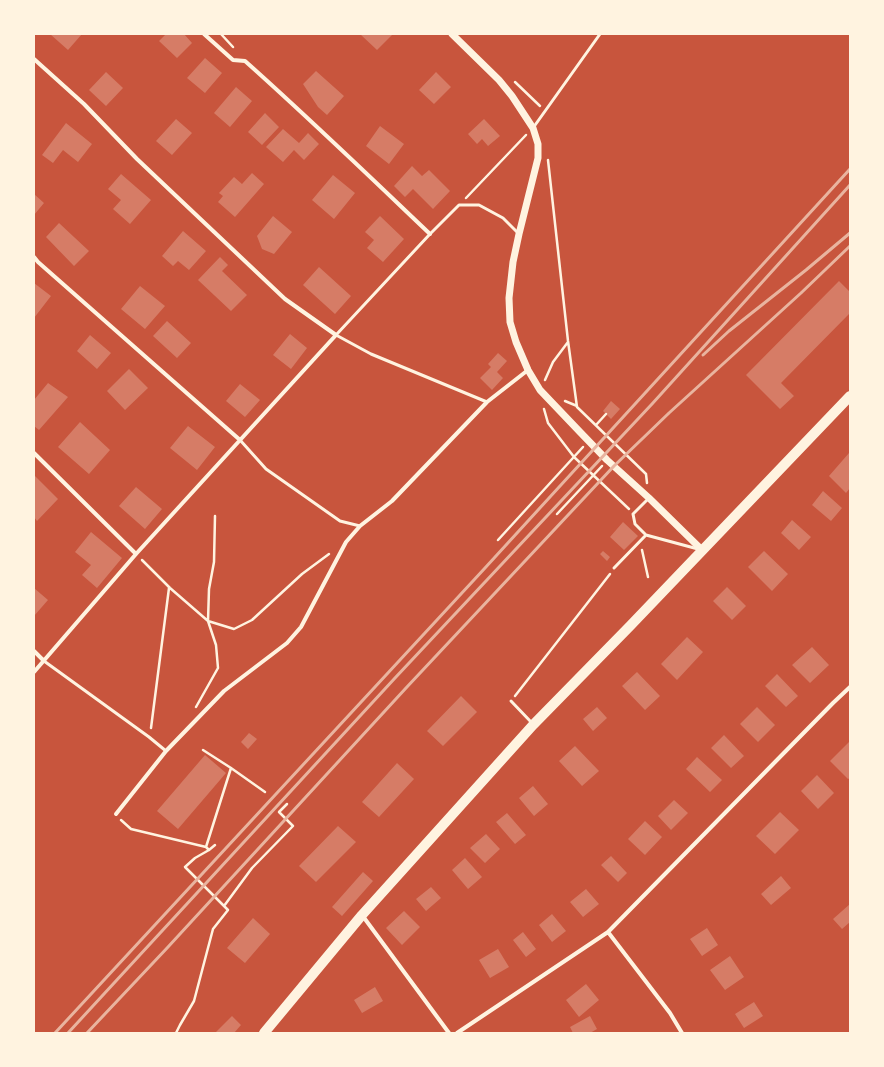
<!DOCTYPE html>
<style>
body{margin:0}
#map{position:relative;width:884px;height:1067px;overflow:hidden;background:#c8553d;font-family:Arial,sans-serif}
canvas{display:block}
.frame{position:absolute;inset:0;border:35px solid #fff3e0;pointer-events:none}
</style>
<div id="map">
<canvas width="884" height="1067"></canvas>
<div class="frame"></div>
</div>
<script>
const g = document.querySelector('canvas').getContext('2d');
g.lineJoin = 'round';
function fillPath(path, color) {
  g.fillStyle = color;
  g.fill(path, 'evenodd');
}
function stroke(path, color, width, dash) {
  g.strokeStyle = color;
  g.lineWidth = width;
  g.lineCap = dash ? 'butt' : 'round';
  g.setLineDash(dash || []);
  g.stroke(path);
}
const building = new Path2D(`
 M50,34H82L68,50Z
 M166,34H184L192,43L177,58L159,41Z
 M360,34H393L377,50Z
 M205,58L222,73L205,93L187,78Z
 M316,71L344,96L327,115L318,107L303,84Z
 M106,72L123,88L106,106L89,90Z
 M436,72L451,87L434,104L419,90Z
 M236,87L252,101L230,127L214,113Z
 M265,113L279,127L262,145L248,132Z
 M176,119L192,133L172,155L156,141Z
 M484,119L500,136L488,146L482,139L477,144L468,134Z
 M66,123L92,144L78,162L63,150L53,163L42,155Z
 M380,126L404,144L389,164L366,146Z
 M283,129L299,143L308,133L319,144L304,160L294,150L283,162L266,147Z
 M412,166L422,176L429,170L450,191L433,209L413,189L405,197L394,186Z
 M252,173L264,184L235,217L218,202L223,196L219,193L234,177L242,184Z
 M121,174L151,200L130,224L113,209L121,200L108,189Z
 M333,175L355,193L334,219L312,200Z
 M34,194L44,203L34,215Z
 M273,216L292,232L274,254L262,249L257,236Z
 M380,216L404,239L383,262L367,248L374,240L365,232Z
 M59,223L89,251L74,266L46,237Z
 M183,231L206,251L189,270L178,261L173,266L162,256Z
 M220,257L228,265L222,271L247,295L231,311L198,280Z
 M319,267L351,296L335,314L303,285Z
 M839,281L850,292V313L781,383L794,396L780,409L746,375Z
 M34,283L51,296L34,318Z
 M140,286L165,306L145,329L121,309Z
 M167,321L191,343L177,358L153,336Z
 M290,334L307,348L291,369L273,355Z
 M90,335L111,353L97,369L77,351Z
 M498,353L507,361L497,372L503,378L492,390L480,378L491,367L488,364Z
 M129,369L148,388L125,410L107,391Z
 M48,383L68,397L39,430L34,426V400Z
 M240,384L260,400L245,417L226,401Z
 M611,401L620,409L611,419L603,411Z
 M80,422L110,450L89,474L58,447Z
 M188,426L215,447L197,470L170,448Z
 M849,453L850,454V488L846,493L829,476Z
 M34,475L58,499L37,521L34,517Z
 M136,487L162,509L145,529L119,506Z
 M823,491L842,508L831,521L812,505Z
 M792,520L811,537L799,550L781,533Z
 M623,522L638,536L624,550L610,537Z
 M91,532L122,558L97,588L82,575L91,565L75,552Z
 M603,551L610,557L607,561L600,554Z
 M764,551L788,574L772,591L748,567Z
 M727,587L746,606L732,620L713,601Z
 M34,588L48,600L34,616Z
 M687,637L703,652L677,680L661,664Z
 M812,647L829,665L810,683L792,665Z
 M637,672L660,696L645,710L622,686Z
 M777,674L798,696L786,707L765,686Z
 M461,696L477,712L443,746L427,731Z
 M597,707L607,718L593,731L583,719Z
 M757,707L775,725L758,742L740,724Z
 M249,733L257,739L248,749L241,742Z
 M724,735L744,756L731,768L711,748Z
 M850,741V778L848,779L830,761Z
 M575,746L599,771L582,786L559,761Z
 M205,755L226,773L178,829L157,811Z
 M697,757L722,780L710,792L686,769Z
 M397,763L414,779L379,817L362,802Z
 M817,775L834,793L818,809L801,791Z
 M533,786L548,804L534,816L519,798Z
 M674,800L688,813L671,830L658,816Z
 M780,812L799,830L775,854L756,836Z
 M507,813L526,835L515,844L496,822Z
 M645,821L662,837L645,855L628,839Z
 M338,826L356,842L316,882L299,866Z
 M486,834L500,849L485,863L470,848Z
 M611,856L627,873L618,882L601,865Z
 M465,858L482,877L468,889L452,870Z
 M363,872L373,881L342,916L332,907Z
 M781,876L791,888L771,905L761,894Z
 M431,887L441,898L426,911L416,899Z
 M586,889L599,904L583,917L570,902Z
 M850,904V922L842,929L833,919Z
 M404,911L420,927L402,945L386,928Z
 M552,914L566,931L552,942L539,925Z
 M253,918L270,934L245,963L227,948Z
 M707,928L718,945L702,956L690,939Z
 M523,932L536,949L526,957L513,940Z
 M498,949L509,967L490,978L479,960Z
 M730,956L744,977L725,990L710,970Z
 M586,984L599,1000L579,1017L566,1000Z
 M375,987L383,1001L362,1013L354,1000Z
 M754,1002L763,1016L744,1028L735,1014Z
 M232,1016L241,1025L234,1033H215Z
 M590,1016L597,1029L590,1033H573L570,1027Z`);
const path = new Path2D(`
 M221,34L233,47
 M515,82L540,106
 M548,160L568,341L577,407L646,474L647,483
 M466,198L526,135
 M545,380L553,362L568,342
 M565,401L577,406
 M544,409L548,423L574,457L629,509
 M596,425L606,414
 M557,514L602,466
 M215,516L214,562L209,589L208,621L234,629L252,620L302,574L329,554
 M498,540L583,447
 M642,550L648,577
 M142,560L170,588L208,621L216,645L218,668L196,707
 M515,696L610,574
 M151,728L169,588
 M203,750L231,768L265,792
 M121,820L131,829L206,847L209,850
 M215,845L209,850L195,858L185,867L224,906
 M206,847L231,768
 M176,1033L180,1025L194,1001L213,929L228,910L224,906L252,868L293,826L279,812L287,804`);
const service = new Path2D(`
 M533,128L600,34
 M487,402L371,354L336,335L430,234L459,205H479L503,218L519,234
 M240,440L266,469L340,521L360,526
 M649,498L633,514L635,524L646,535L698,549
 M614,568L646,535
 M44,661L149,737L166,751
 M511,701L532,723`);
const minor = new Path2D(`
 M204,34L233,60L245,61C308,117 369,176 430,234
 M34,59L84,104L137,159L285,299L336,335L136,554L34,672
 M34,257L38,262L240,440
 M34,453L136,554
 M34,651L44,661
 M116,814L166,751L224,691L287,643L301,627L346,542L360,526L392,501L487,402L528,370
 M362,915L449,1033
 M608,932L670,1013L682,1033
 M457,1033L608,932L833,703L850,687`);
const tertiary = new Path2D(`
 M452,34L499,80L512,96L533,128L538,144V158L519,234L513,262L509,298L510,322L516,342L528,370L540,390L580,432L607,460L649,498L702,550`);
const primary = new Path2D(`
 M264,1033L362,915L533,725L630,626L850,396`);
const rail = new Path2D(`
 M703,355L729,331L806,270L850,233
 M55,1033L485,568L850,169
 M68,1033L395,678L652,404L850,185
 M87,1033L168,947L406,688L614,466L669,413L801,293L850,246`);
fillPath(building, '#d67c66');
stroke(path, '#fff3e0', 2.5);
stroke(service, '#fff3e0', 3);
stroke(minor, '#fff3e0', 4);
stroke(tertiary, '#fff3e0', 7);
stroke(primary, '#fff3e0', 10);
stroke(rail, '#e9b49f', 3);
</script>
